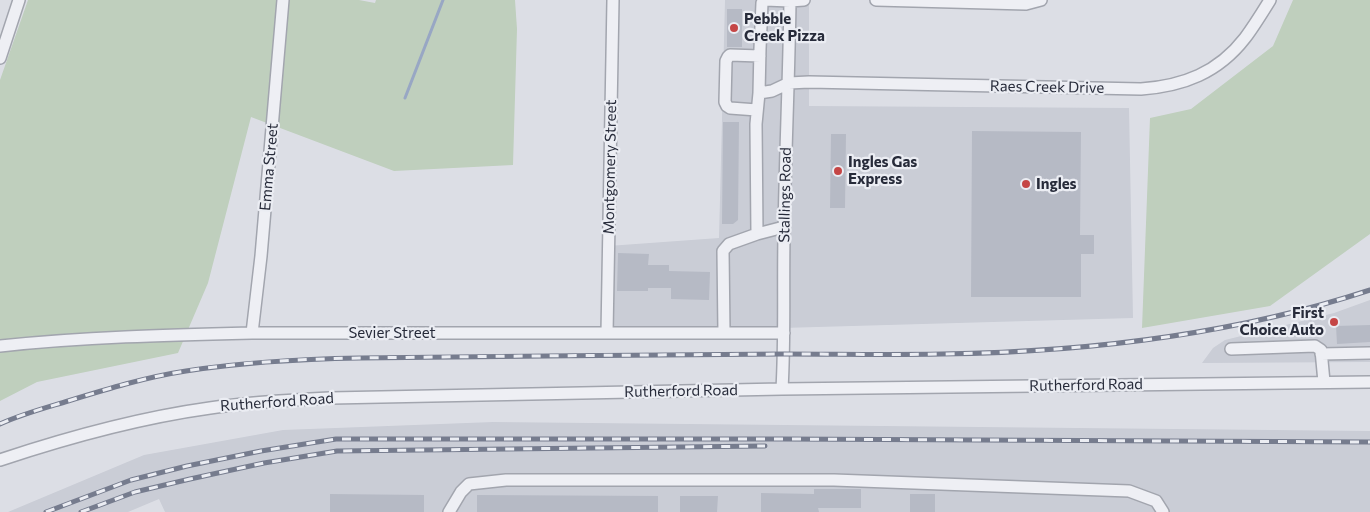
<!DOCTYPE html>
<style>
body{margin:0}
canvas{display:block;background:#dcdee5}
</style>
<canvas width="1370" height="512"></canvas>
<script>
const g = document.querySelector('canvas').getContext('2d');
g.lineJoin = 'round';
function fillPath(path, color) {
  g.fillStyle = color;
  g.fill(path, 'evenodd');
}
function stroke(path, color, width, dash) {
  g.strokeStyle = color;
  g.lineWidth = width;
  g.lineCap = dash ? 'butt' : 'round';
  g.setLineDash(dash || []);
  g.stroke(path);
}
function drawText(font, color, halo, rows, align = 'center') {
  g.font = font + ' Commissioner,sans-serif';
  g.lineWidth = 4.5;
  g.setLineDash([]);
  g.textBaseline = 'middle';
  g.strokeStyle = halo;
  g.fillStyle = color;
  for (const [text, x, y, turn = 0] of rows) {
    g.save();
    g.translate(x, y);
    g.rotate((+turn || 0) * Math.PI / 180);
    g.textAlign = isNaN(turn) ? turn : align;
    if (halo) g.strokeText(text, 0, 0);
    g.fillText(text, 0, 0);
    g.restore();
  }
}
const built = new Path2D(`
 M725,0H809V106L1129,108L1133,318L607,333L608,246L719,238Z
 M1370,300V362L1202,363L1213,348L1225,340L1334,313Z
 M493,422L1370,431V512H165L159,499L128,512H8L144,455L283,430Z`);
const green = new Path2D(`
 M28,0H359L375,3L376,0H515L517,29L513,165L394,171L251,117L208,283L178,353L37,382L0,401V80Z
 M1293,0H1370V234L1270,306L1142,328L1150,118L1191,109L1273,46Z`);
const stream = new Path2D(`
 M405,98L443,0`);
const building = new Path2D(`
 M727,9H742V47H727Z
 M723,122H739L738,220L733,224H722Z
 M972,131L1081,132L1080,235H1094V254H1081V297H971Z
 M831,134H846L845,208H830Z
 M618,253L649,254L648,265H669V271L710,272L709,300L671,299V288H648V291H617Z
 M1370,325V342L1337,344L1336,326Z
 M814,489H861V508H818L819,512H761V493L814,494Z
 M330,494L424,495V512H330Z
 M910,494H935V512H910Z
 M477,495L658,496V512H477Z
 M680,496H718L717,512H680Z`);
const minor = new Path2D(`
 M876,0L1026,4L1041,0
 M0,58L19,0
 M759,93L760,49L762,3L765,0L790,1L804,0
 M757,110L730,108L727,106L725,102L726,61L728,57L730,55L760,56
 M757,234L756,124L759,93L772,91L789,83L809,82L1141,89C1183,86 1218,73 1245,38C1254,26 1262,13 1270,0
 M252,333L261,256L283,0
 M607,333L613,0
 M724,333L723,251L729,244L757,234L784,227
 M0,346C84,337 167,335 252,333H784
 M1231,349L1315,346L1321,350L1324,382
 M1321,354L1370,353
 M782,389C785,338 783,288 784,237C785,158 789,79 790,0
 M0,460C69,437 138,418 210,408C250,402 291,400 331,398L782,389L1370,382
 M449,512L461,492L469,484L506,480H834L1129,491L1156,501L1163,512`);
const rail = new Path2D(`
 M0,424C22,414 45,408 68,401C107,389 146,377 186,371C244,362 302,359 360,358C501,356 643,355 784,354C837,354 890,355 942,354C1086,352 1233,335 1370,290
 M46,512L131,480L187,466L261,451L336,439H783L1370,442
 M81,512L135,492L190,479L264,463L337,451L765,446`);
const markers = [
 [734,28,5,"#c54646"],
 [838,171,5,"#c54646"],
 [1026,184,5,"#c54646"],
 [1334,322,5,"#c54646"]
];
const poiNames = [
 ["Pebble",744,19],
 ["Creek Pizza",744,36],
 ["Ingles Gas",848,162],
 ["Express",848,179],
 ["Ingles",1036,184],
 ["First",1324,313,"right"],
 ["Choice Auto",1324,330,"right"]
];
const streetNames = [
 ["Raes Creek Drive",1047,87,1],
 ["Emma Street",269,167,-85],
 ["Montgomery Street",610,167,-89],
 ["Stallings Road",785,195,-89],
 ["Sevier Street",392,333],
 ["Rutherford Road",1086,385,-1],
 ["Rutherford Road",681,391,-1],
 ["Rutherford Road",277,402,-4]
];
fillPath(built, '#cacdd6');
fillPath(green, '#bfcfbd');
stroke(stream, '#98a7c4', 3);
fillPath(building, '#b6bac5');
stroke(minor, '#a2a5ae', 14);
stroke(minor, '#eeeff4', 11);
stroke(rail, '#767c8e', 5);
stroke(rail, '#ebedf3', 3, [9]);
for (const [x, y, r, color] of markers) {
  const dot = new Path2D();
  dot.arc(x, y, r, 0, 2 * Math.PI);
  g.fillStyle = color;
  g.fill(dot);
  stroke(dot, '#ebedf3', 2);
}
drawText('bold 15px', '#272b3a', '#ebedf3', poiNames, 'left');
drawText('15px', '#272b3a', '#ebedf3', streetNames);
</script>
